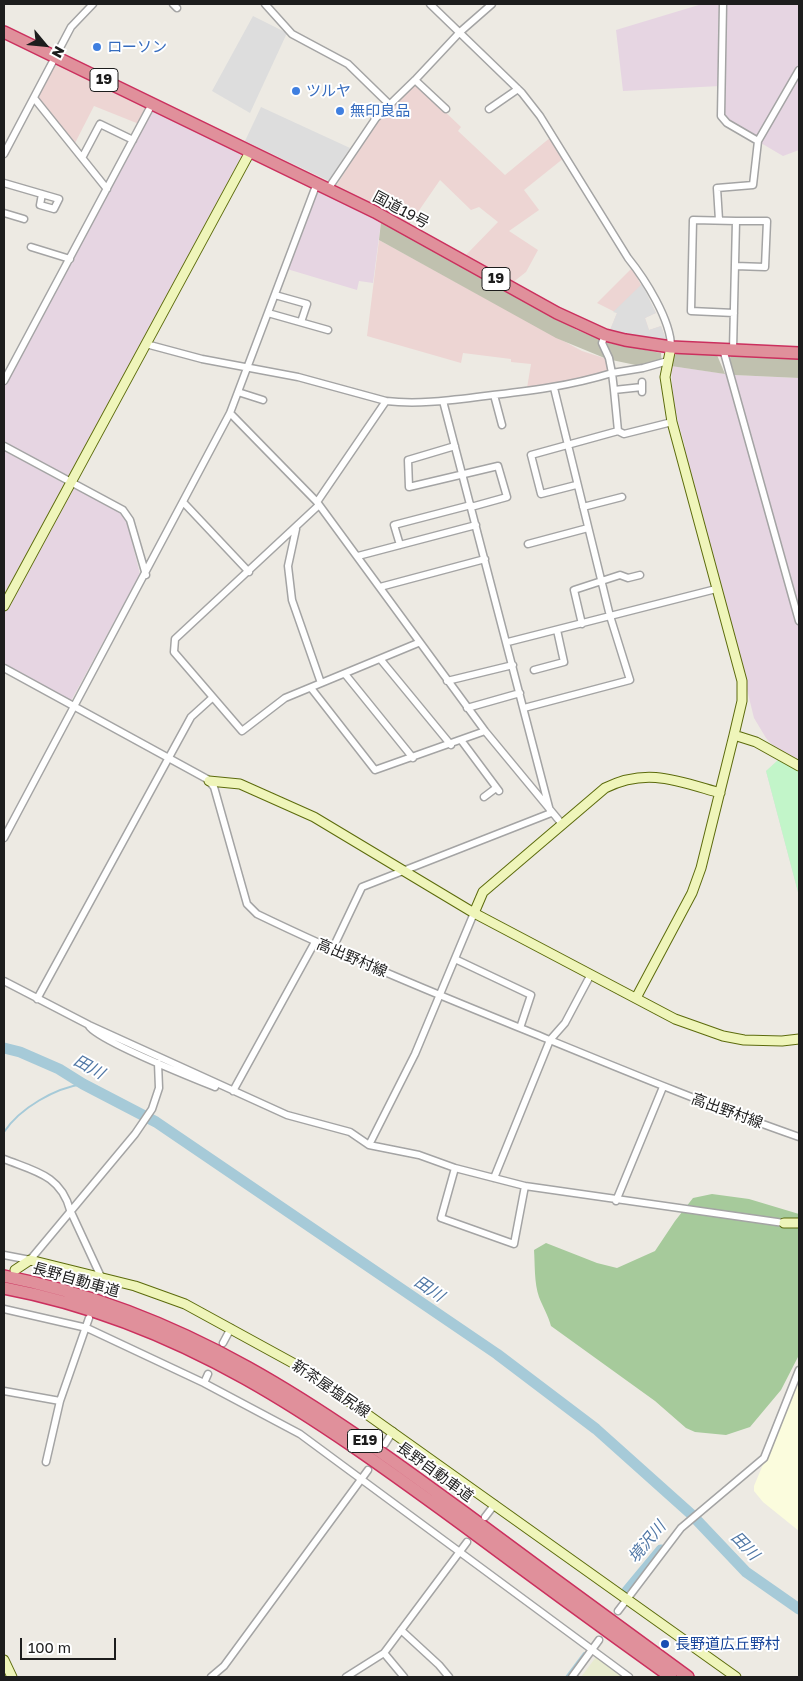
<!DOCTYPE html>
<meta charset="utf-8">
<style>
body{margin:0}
#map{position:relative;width:803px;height:1681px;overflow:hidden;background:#edeae3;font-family:"Golos Text",sans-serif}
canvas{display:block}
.frame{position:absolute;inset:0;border:5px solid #1d1d1d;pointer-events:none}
.north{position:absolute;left:20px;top:20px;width:50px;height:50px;-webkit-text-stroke:4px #fff;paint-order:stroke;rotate:118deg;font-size:14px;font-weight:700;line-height:20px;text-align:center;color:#1d1d1d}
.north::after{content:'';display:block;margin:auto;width:18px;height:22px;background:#1d1d1d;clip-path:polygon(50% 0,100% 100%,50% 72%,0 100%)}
.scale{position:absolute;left:20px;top:1638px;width:96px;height:22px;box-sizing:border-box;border:2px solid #1d1d1d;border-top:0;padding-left:6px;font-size:15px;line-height:18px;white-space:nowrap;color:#1d1d1d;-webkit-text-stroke:4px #fff;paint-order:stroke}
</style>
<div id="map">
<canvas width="803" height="1681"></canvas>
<div class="frame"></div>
<div class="north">N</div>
<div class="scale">100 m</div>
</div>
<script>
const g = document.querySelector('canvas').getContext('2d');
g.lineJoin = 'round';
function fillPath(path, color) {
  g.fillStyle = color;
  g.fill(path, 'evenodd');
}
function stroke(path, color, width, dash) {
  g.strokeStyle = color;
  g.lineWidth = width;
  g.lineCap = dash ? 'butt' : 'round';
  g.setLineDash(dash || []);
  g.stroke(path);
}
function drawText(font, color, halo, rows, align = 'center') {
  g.font = font + ' "Golos Text","Noto Sans JP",sans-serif';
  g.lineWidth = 4;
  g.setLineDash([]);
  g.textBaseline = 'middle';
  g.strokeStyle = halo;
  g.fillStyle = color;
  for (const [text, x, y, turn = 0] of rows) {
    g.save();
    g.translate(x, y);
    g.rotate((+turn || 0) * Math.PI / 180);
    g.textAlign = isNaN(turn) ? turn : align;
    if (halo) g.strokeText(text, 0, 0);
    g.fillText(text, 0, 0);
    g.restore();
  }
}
const commercial = new Path2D(`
 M55,63L146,107L139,124L94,106L74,145L37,97Z
 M416,84L461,127L458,131L505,175L551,137L564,158L524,190L539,210L509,231L538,250L526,272L512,283L465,256L498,222L479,207L471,210L440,180L409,225L336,186L375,123Z
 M379,240L582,351L607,359L608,371L589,378L527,388L531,364L511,362V359L463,353L461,363L367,336Z
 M632,268L656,313L645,318L649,330L661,326L666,340L610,330L617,313L597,303Z`);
const industrial = new Path2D(`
 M702,4H799V150L783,156L727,123L721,116L720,86L623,91L616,30Z
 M152,111L241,153L242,156L71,474L67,476L4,442V385Z
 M320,191L381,222L373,283L359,281L357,290L287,269L317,192Z
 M671,366L734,375L799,378V896L766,771L786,754L774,747L766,738L754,718L722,588L683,448L685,447L673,403Z
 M4,450L65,484L4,598Z
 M73,487L120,512L127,522L140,574L71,701L4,665V614Z`);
const education = new Path2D(`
 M799,1378V1531L763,1502L754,1491V1486Z`);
const construction = new Path2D(`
 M381,222L577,330L609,343L661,353L662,365L645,367L607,359L556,338L379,240Z
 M677,353L717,355L725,374L671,366L673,357Z
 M731,355L799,359V378L734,375L729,361Z`);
const farmland = new Path2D(`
 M596,1657L622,1677H581Z`);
const forest = new Path2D(`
 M712,1194L749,1199L799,1214V1355L781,1390L750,1427L726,1435L695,1432L686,1428L655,1401L551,1326C548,1315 543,1307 539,1297C534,1283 535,1264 534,1250L546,1243L597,1263L617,1268L655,1251L675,1221L693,1198Z`);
const park = new Path2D(`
 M779,759L799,770V896L766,771Z`);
const parking = new Path2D(`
 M253,16L287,33L250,113L212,91Z
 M261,107L350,148L329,181L245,141Z
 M642,284L656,313L645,318L649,330L661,326L666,340L627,336L610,330L617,313L613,312Z`);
const stream = new Path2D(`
 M4,1132C20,1108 55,1088 83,1084
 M566,1677L584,1653`);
const river = new Path2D(`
 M4,1048L20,1052L59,1069L83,1084L156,1122L497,1354L596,1429L691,1514L746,1572L799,1609
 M627,1591L661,1550`);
const street = new Path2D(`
 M173,4L177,8
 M265,4L292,34L348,64L389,104
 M430,4L522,93L540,116L628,258C645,279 671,320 671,347
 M723,4L721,116L727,123L758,141
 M415,80L446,109
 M34,98L107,189
 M489,109L518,89
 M4,154L71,27L93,4
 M82,158L100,124L133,140
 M4,183L59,199L54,209L40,205L42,194
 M328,189L376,118L415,80L460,32L492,4
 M4,213L24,219
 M719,220L717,188L753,185L758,141L799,70
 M31,247L70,259
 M735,266L765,267L767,221H736
 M275,295L307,304L301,322
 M268,313L328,330
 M146,344L202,359L298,377L386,401C419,405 452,400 485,396C529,391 570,386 612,373L609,358L602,343L605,335
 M723,349L799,621
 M733,350L736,221L693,220L691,311L734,313
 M4,381L152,104
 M642,382V392
 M642,387L614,390L612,373L643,368L668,361
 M614,390L618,431
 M238,392L263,400
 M494,395L502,425
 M443,401L550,811
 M230,413L317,502L485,731L562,824
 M4,446L123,510L130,520L146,575
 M455,446L408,460L409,487L498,466L507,497L471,507
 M576,485L541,494L531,455L618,431L624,434L672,422
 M317,502L386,401
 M184,503L249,572
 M319,505L175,639L174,652L242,731L285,698L418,643
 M583,507L622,497
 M296,529L288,566L292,600L321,683
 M528,544L588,528
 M400,545L394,525L471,505
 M358,556L476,525
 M380,587L485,559
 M582,624L574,590L620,575L628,578L640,575
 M508,642L716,589
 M381,660L451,745
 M4,668L207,779L214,787L247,904L257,914C348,958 441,996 535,1034C623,1070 710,1106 799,1137
 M534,670L564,662L557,630
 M345,674L413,758
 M447,681L513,665
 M311,688L375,770L485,731
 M467,708L520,693
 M524,708L630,680L610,616L554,388
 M461,740L499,791
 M484,797L496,788
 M4,838L230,413L317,183
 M332,950L362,887L551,813
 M455,959L531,995L520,1028
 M4,981L89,1025L287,1115L350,1132L369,1145L419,1155L455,1168L525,1186L784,1223
 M37,999L191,717L212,698
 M89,1026C97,1040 195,1079 215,1087
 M233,1091L315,942
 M369,1145L415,1054L474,913
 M4,1159C34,1171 61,1175 70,1210L102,1279L99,1289
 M455,1168L441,1218L514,1244L525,1186
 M494,1178L550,1040L565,1023L590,976
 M616,1201L663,1087
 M4,1255L30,1260L135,1134L152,1109L159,1088L158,1063
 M4,1309L87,1328L204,1383L300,1434L629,1677
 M223,1343L231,1328
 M204,1383L208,1374
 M4,1391L60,1401
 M385,1444L393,1431
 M46,1462L60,1401L89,1318
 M485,1517L495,1504
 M618,1611L681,1528L764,1458L799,1370
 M401,1630L439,1665L449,1677
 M384,1653L404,1677
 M211,1677L224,1666L368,1470
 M346,1677L384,1653L467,1542
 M572,1677L599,1640`);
const secondary = new Path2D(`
 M671,347L665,377L672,422L742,681V701L734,735L756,742L799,766
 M4,606L250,152
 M209,781L240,784L314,817L474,913L675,1019L723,1036L744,1040L782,1041L799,1039
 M474,913L483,892L605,788C647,767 678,781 720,793
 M636,998L692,893L701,868L734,735
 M784,1223H799
 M15,1270L30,1260L135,1286L185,1304L302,1368L736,1677
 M4,1660L12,1677`);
const highway = new Path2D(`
 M4,32L375,212L557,313L605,335L625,340L671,347L799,353
 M4,1276C187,1312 318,1405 465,1513C539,1568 614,1623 688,1677
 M4,1288C184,1322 315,1417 459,1522C529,1574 600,1626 671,1677`);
const markers = [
 [97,47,5,"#3f7fe0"],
 [296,91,5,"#3f7fe0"],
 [340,111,5,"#3f7fe0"],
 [665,1644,5,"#1a4fb4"]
];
const shields = [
 [104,80,28],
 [496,279,28],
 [365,1441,35]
];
const shieldNames = [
 ["19",104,80],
 ["19",496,279],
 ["E19",365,1441]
];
const shopNames = [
 ["ローソン",107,47],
 ["ツルヤ",306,91],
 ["無印良品",350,111]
];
const streetNames = [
 ["国道19号",401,210,28],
 ["高出野村線",352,958,23],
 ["高出野村線",727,1111,20],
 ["長野自動車道",76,1280,16],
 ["新茶屋塩尻線",331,1389,34],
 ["長野自動車道",435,1472,36]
];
const transitNames = [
 ["長野道広丘野村",675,1644]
];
const waterNames = [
 ["田川",89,1067,29],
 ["田川",429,1289,34],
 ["境沢川",647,1542,-50],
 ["田川",745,1546,46]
];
fillPath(commercial, '#edd5d3');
fillPath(industrial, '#e6d5e2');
fillPath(education, '#fbfcdd');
fillPath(construction, '#c0c1af');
fillPath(farmland, '#e8ebcf');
fillPath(forest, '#a6ca9b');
fillPath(park, '#c2f5c9');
fillPath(parking, '#ddd');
stroke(stream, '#a6cad8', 2);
stroke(river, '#a6cad8', 11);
stroke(street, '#a4a4a4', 9);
stroke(secondary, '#5c6b0c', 11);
stroke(highway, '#cb305e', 14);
stroke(street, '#fff', 6);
stroke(secondary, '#eff5ba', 9);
stroke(highway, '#e0909b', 11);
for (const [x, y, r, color] of markers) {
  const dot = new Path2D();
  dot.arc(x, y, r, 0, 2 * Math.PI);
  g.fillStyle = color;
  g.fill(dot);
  stroke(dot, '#fff', 2);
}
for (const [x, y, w] of shields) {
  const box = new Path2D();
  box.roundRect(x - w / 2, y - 11.5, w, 23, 4);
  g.fillStyle = '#fff';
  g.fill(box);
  stroke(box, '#1d1d1d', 1);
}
drawText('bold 14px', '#1d1d1d', null, shieldNames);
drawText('15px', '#366cbe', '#fff', shopNames, 'left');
drawText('15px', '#1d1d1d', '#fff', streetNames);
drawText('15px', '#164399', '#fff', transitNames, 'left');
drawText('italic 16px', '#5077a5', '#fff', waterNames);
</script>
